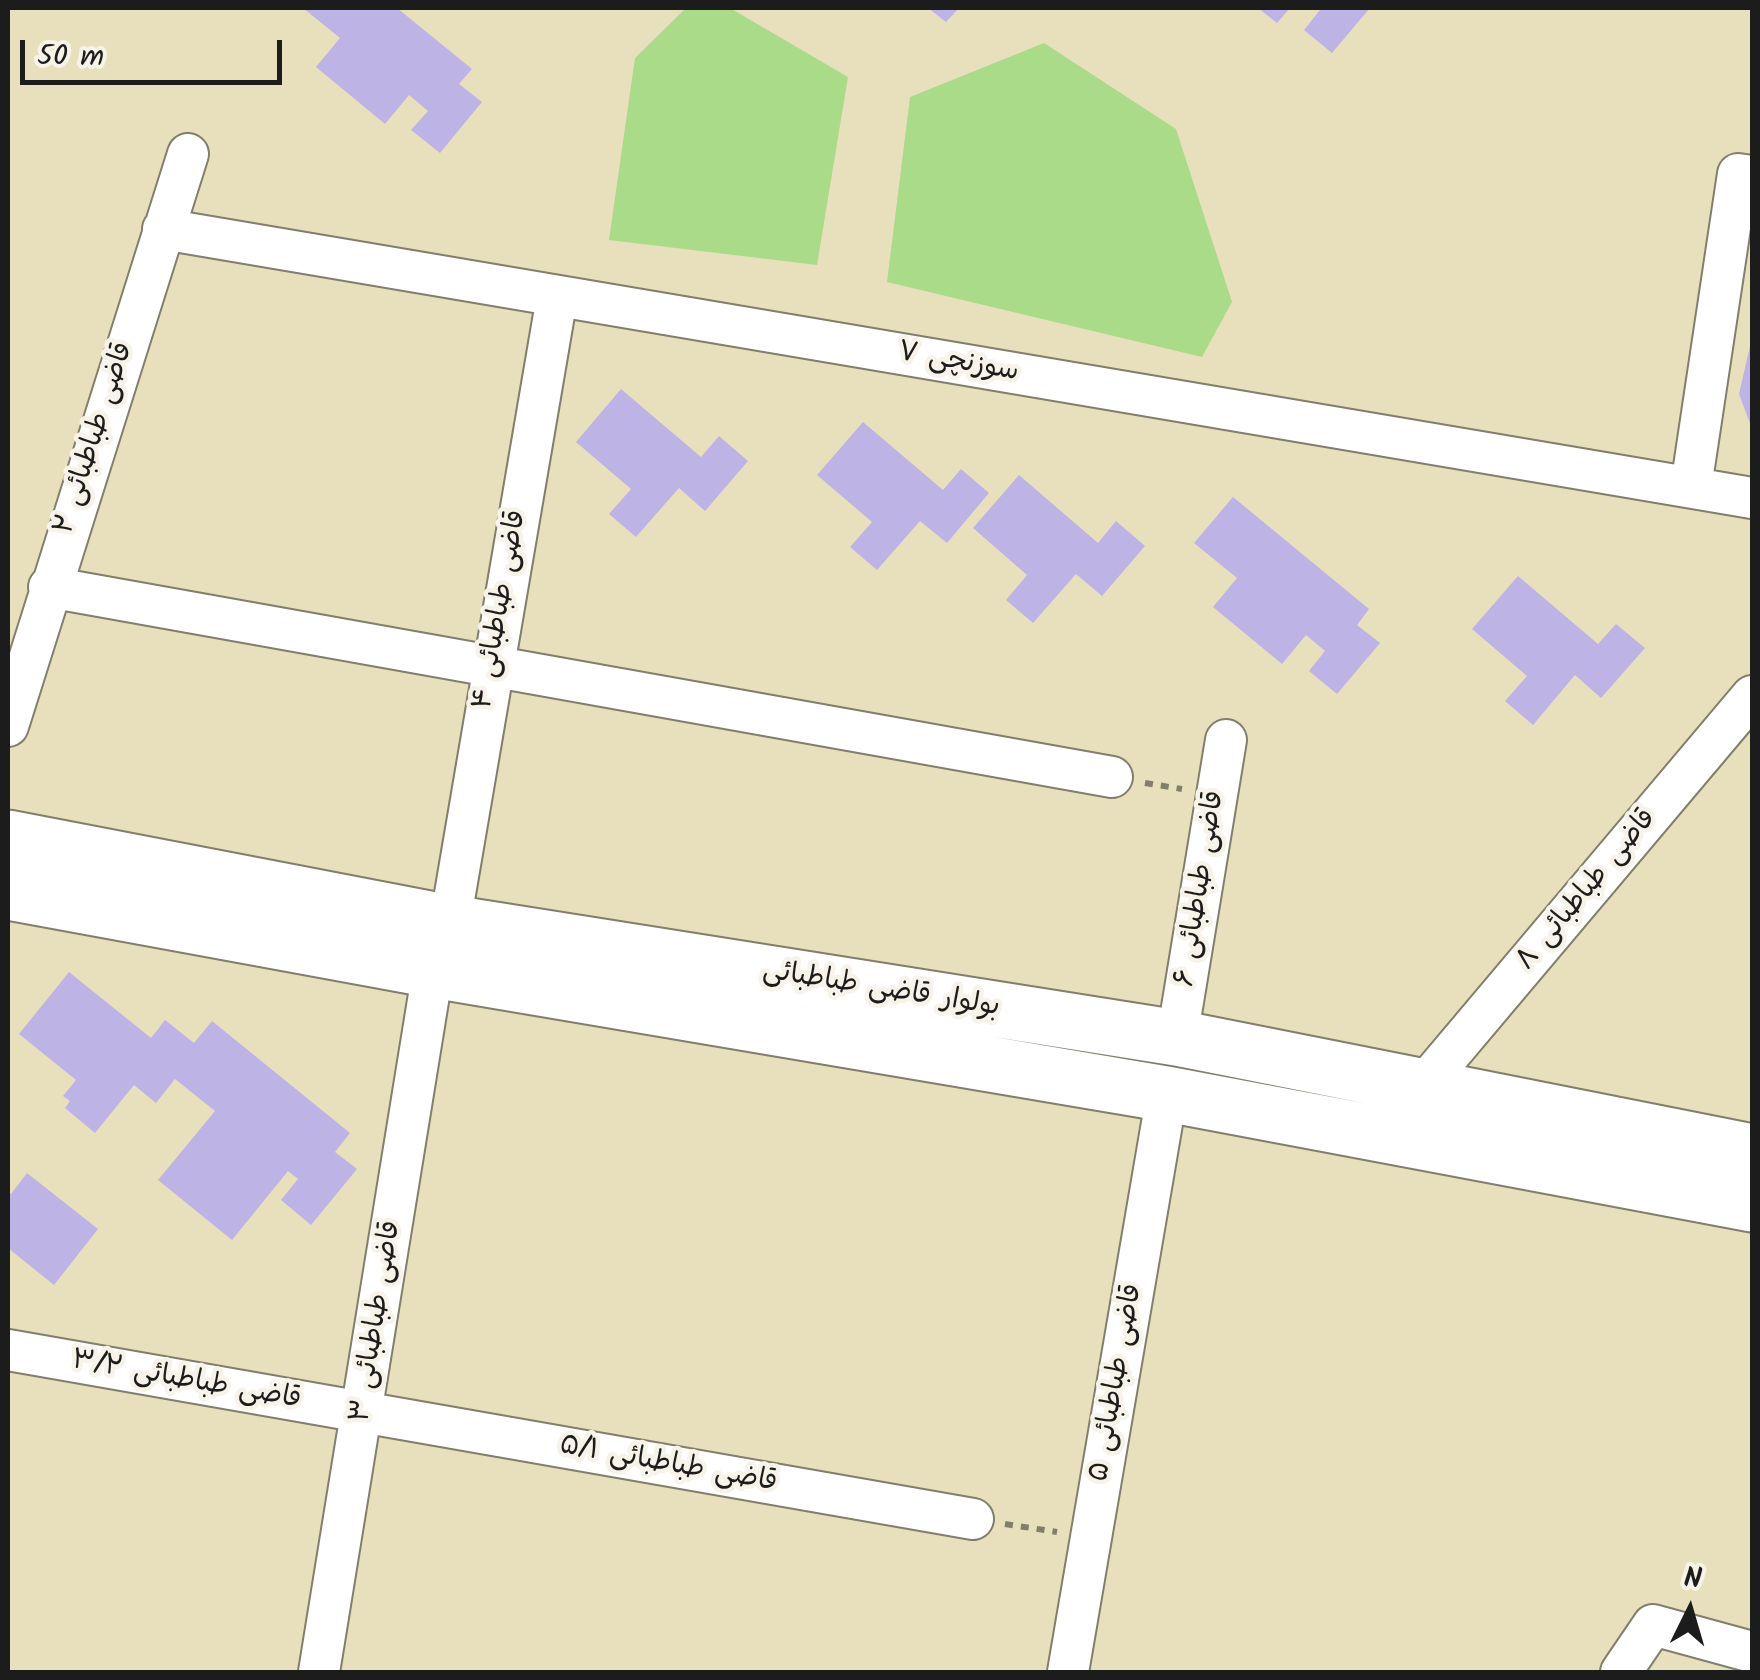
<!DOCTYPE html>
<meta charset="utf-8">
<style>
body{margin:0}
#map{position:relative;width:1760px;height:1680px;overflow:hidden;background:#e8e0bd;font-family:Kalam,sans-serif}
canvas{display:block}
.frame{position:absolute;inset:0;border:10px solid #1c1c1c;pointer-events:none}
.north{position:absolute;left:1640px;top:1560px;width:100px;height:100px;-webkit-text-stroke:8px #f7f3e8;paint-order:stroke;rotate:5deg;font-size:28px;font-weight:700;line-height:40px;text-align:center;color:#1c1c1c}
.north::after{content:'';display:block;margin:auto;width:35px;height:45px;background:#1c1c1c;clip-path:polygon(50% 0,100% 100%,50% 72%,0 100%)}
.scale{position:absolute;left:20px;top:40px;width:262px;height:45px;box-sizing:border-box;border:5px solid #1c1c1c;border-top:0;padding-left:12px;font-size:30px;line-height:35px;white-space:nowrap;color:#1c1c1c;-webkit-text-stroke:8px #f7f3e8;paint-order:stroke}
</style>
<div id="map">
<canvas width="1760" height="1680"></canvas>
<div class="frame"></div>
<div class="north">N</div>
<div class="scale">50 m</div>
</div>
<script>
const g = document.querySelector('canvas').getContext('2d');
g.lineJoin = 'round';
function fillPath(path, color) {
  g.fillStyle = color;
  g.fill(path, 'evenodd');
}
function stroke(path, color, width, dash) {
  g.strokeStyle = color;
  g.lineWidth = width;
  g.lineCap = dash ? 'butt' : 'round';
  g.setLineDash(dash || []);
  g.stroke(path);
}
function drawText(font, color, halo, rows, align = 'center') {
  g.font = font + ' Kalam,"Playpen Sans Arabic",sans-serif';
  g.lineWidth = 9;
  g.setLineDash([]);
  g.textBaseline = 'middle';
  g.strokeStyle = halo;
  g.fillStyle = color;
  for (const [text, x, y, turn = 0] of rows) {
    g.save();
    g.translate(x, y);
    g.rotate((+turn || 0) * Math.PI / 180);
    g.textAlign = isNaN(turn) ? turn : align;
    if (halo) g.strokeText(text, 0, 0);
    g.fillText(text, 0, 0);
    g.restore();
  }
}
const green = new Path2D(`
 M686,8H730L848,77L817,265L609,240L635,58Z
 M1044,43L1176,129L1232,302L1202,357L887,282L910,97Z`);
const building = new Path2D(`
 M303,8H397L472,69L459,84L482,102L440,153L411,130L428,111L409,95L385,124L316,67L340,38Z
 M928,8H959L946,22Z
 M1258,8H1290L1277,23Z
 M1317,8H1370L1332,53L1304,30L1320,10Z
 M1752,337V429L1739,394Z
 M621,389L701,457L719,436L748,461L705,511L679,488L636,537L609,514L631,489L576,442Z
 M863,422L943,490L961,469L989,493L947,543L920,521L877,570L850,547L872,522L817,475Z
 M1019,475L1098,543L1116,521L1145,546L1102,596L1076,574L1033,623L1006,600L1027,575L973,528Z
 M1233,497L1369,609L1357,625L1380,643L1337,694L1309,671L1325,651L1306,635L1282,664L1213,607L1237,578L1194,543Z
 M1518,576L1598,644L1616,624L1645,648L1601,698L1575,675L1533,725L1505,701L1527,676L1472,629Z
 M69,972L151,1038L165,1020L194,1043L212,1021L350,1133L335,1152L357,1169L311,1225L281,1200L298,1179L288,1171L232,1240L158,1180L215,1111L175,1079L156,1103L134,1085L95,1133L65,1108L70,1101L63,1096L76,1080L19,1034Z
 M27,1173L98,1229L54,1285L8,1248V1191L11,1194Z`);
const path = new Path2D(`
 M1145,783L1182,789
 M1005,1524L1057,1532`);
const street = new Path2D(`
 M163,229L1752,498
 M1691,487L1738,174L1752,176
 M49,587L1112,777
 M8,726L188,154
 M450,923L557,297
 M1177,1038L1226,740
 M1423,1086L1752,696
 M8,1350L973,1519
 M319,1672L433,970
 M1068,1672L1167,1094
 M1621,1672L1653,1625L1752,1652`);
const secondary = new Path2D(`
 M8,838L450,923L1177,1038L1752,1152
 M8,892L433,970L1167,1094L1752,1204`);
const streetNames = [
 ["سوزنچی ۷",958,364,10],
 ["قاضی طباطبائی ۲",96,439,-72],
 ["قاضی طباطبائی ۴",502,610,-80],
 ["قاضی طباطبائی ۶",1202,889,-81],
 ["قاضی طباطبائی ۸",1588,891,-50],
 ["بولوار قاضی طباطبائی",881,991,9],
 ["قاضی طباطبائی ۳",378,1322,-81],
 ["قاضی طباطبائی ۳/۲",186,1382,10],
 ["قاضی طباطبائی ۵",1118,1383,-80],
 ["قاضی طباطبائی ۵/۱",668,1466,10]
];
fillPath(green, '#aadb89');
fillPath(building, '#bdb3e5');
stroke(street, '#827e6c', 44);
stroke(secondary, '#827e6c', 59);
stroke(path, '#827e6c', 6, [8, 8]);
stroke(street, '#fff', 40);
stroke(secondary, '#fff', 55);
drawText('28px', '#1c1c1c', '#f7f3e8', streetNames);
</script>
